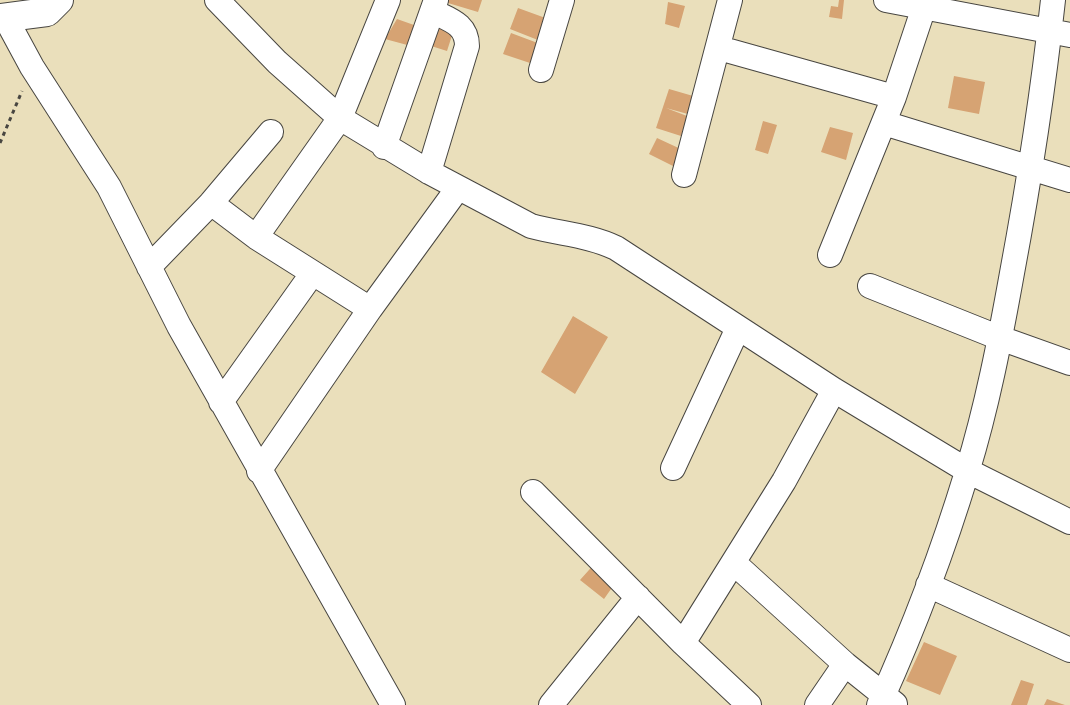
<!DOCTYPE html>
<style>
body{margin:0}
canvas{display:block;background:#eadfbb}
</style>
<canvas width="1070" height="705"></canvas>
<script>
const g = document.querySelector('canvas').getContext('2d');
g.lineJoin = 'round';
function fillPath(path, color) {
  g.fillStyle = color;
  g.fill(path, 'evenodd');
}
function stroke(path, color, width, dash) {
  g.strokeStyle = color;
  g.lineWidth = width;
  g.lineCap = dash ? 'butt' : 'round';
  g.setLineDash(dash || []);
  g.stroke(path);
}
const building = new Path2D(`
 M438,0H482L478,12Z
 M839,0H844L842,19L829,17L831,6L838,7Z
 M668,2L685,6L679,28L665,24Z
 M518,8L551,20L543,42L510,29Z
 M397,19L414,25L411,46L385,39Z
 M436,21L455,26L447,51L428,45Z
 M511,33L543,45L536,65L503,54Z
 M954,76L985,82L979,114L948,108Z
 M669,89L700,98L695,116L666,108L687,116L681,136L656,128Z
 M763,121L777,125L768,154L755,150Z
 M830,127L853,133L846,160L821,152Z
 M657,138L685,151L677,168L649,154Z
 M573,316L608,337L575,394L541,372Z
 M597,561L616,582L604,599L580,580Z
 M924,642L957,656L940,695L906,681Z
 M1021,680L1034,684L1027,705H1011Z
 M1047,699L1065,705H1044Z`);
const path = new Path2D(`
 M0,143L22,91`);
const minor = new Path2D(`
 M217,0L277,62L340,118L429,172L531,226C560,234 589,235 616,248L834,390L968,471L1070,522
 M886,0L1070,35
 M6,19L32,67L109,187L179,326L393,705
 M719,48L894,97
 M541,70L562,0
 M884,123L1070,180
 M384,147L436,0
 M429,172L467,46C467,24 450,20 432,11
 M684,175L730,0
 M211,203L256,237L370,309
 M256,237L340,118L388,0
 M830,255L894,97L924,7
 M149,267L211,203L271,132
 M870,286L1000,338L1070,363
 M221,402L312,274
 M673,468L738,328
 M259,471L370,309L458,188
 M533,492L683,643L749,705
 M734,563L845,664L895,704
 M928,585L1070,650
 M683,643L784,481L834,390
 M551,705L638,597
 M817,705L845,664
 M879,705C913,630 943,551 967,472C987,407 1000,340 1012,273C1029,182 1043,92 1053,0`);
const tertiary = new Path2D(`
 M0,18L47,12L59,0`);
fillPath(building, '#d6a373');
stroke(minor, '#484641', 26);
stroke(tertiary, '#484641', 30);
stroke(path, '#484641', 3, [4, 4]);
stroke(minor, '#fff', 24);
stroke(tertiary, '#fff', 28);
</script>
